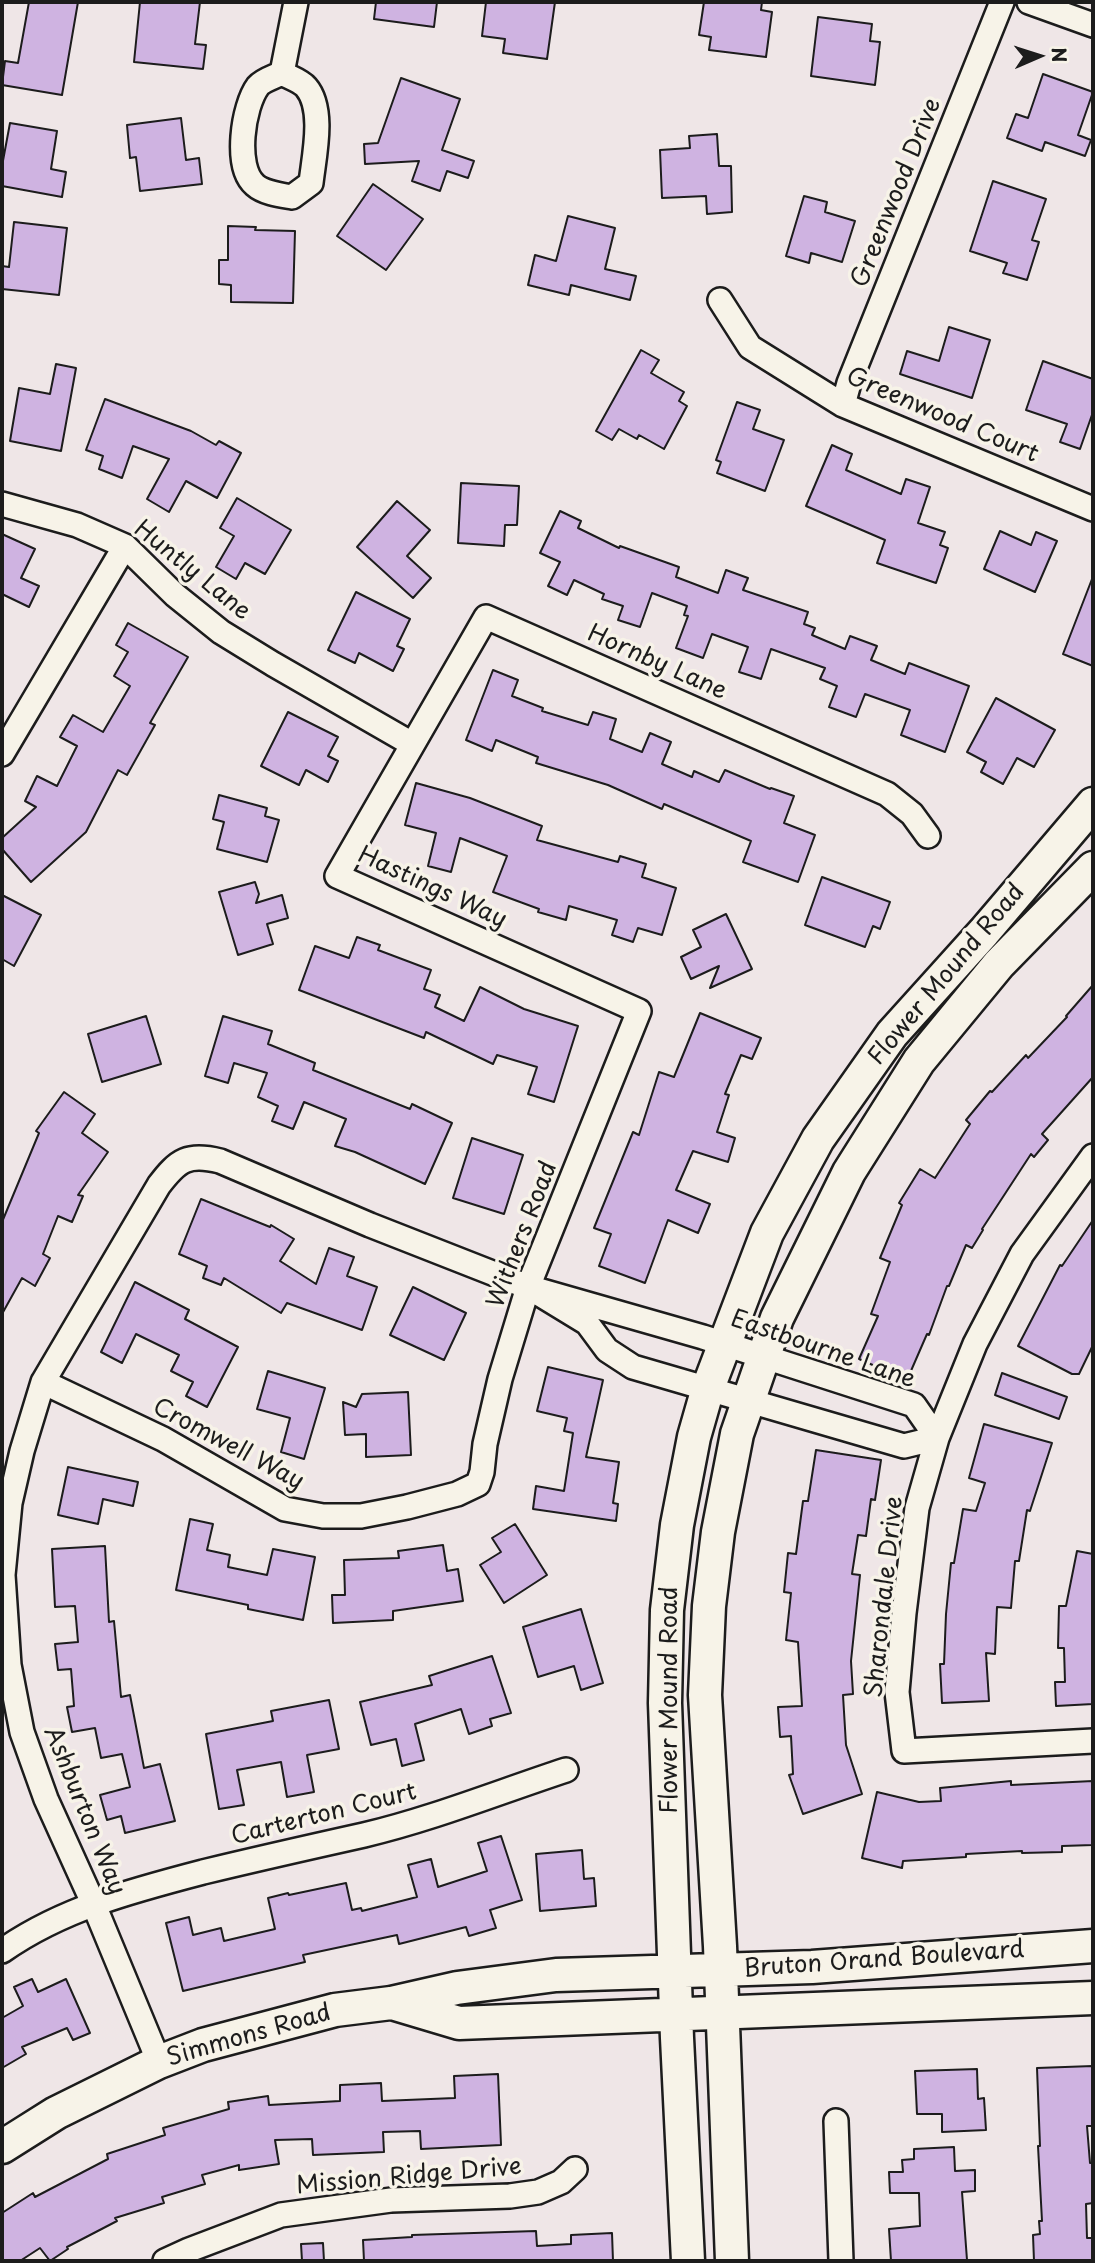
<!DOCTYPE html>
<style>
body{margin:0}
#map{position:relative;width:1095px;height:2263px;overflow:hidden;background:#efe6e7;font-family:"Playpen Sans",sans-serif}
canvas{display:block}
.frame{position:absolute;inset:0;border:4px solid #1c1c1c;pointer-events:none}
.north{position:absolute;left:1004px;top:21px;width:70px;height:70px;-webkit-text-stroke:5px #f7f3e8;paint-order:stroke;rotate:87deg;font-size:19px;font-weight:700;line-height:28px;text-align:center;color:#1c1c1c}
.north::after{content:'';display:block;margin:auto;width:24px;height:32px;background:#1c1c1c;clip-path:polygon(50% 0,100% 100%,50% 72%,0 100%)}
</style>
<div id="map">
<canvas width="1095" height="2263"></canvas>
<div class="frame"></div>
<div class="north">N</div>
</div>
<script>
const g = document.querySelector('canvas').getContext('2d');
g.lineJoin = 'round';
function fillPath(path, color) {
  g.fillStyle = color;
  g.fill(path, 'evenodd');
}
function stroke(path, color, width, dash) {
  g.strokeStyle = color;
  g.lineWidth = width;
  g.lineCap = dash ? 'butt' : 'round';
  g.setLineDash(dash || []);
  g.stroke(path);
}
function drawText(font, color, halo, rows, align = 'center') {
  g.font = font + ' "Playpen Sans",sans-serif';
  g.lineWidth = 7;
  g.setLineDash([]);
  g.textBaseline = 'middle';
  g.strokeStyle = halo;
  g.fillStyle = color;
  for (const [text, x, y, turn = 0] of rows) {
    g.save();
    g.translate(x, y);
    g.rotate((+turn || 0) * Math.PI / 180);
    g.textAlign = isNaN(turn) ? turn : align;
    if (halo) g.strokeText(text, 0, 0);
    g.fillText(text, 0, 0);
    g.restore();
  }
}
const building = new Path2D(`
 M29,2H78L62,95L2,85L5,61L18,63Z
 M140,2H200L195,44L206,45L203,69L134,62Z
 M376,2H437L434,27L374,19Z
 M486,2H555L547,59L503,53L505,39L482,36Z
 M704,2H762L761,10L772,12L766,57L709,50L711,37L699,35Z
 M818,17L872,24L870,41L880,42L875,85L811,76Z
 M1043,74L1093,92L1078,135L1091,140L1085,156L1045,142L1042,151L1007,138L1016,114L1028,118Z
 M401,78L460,99L442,150L474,161L468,178L447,171L440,191L412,181L419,161L365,164L364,144L378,143Z
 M181,118L186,160L199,158L202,184L140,191L136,157L130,158L127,125Z
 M10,123L57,131L51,169L66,172L62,197L2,186V166Z
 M717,134L719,166H731L732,212L707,214L706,196L662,198L660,150L690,148L689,136Z
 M993,181L1046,199L1032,240L1039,242L1027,280L1003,273L1007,263L970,251Z
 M373,184L423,219L386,270L337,236Z
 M804,196L827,202L825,212L855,221L842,262L811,253L809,263L786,256Z
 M568,216L615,228L605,269L636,276L630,300L571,285L569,295L528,285L535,255L556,261Z
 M14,222L67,228L59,295L2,289V266L9,267Z
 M228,226L256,227L255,230L295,231L293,303L231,302V285L219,284V260H228Z
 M949,327L990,340L972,398L900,374L907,351L939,361Z
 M641,350L659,360L651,373L684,392L679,401L687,406L664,449L639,435L637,439L619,429L612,440L596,431Z
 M1043,361L1093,379V412L1080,449L1060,442L1067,424L1026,410Z
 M56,364L76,368L61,451L10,441L19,388L50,394Z
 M105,399L191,431L216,445L219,441L241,453L217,498L186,481L169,512L147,499L169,459L133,446L122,478L99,469L103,456L86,450Z
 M737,402L760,410L753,429L784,440L765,491L717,473L721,462L716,460Z
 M832,445L852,454L846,470L901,494L906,479L930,487L918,523L945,532L940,545L948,548L936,583L877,563L885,540L806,506Z
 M461,483L519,486L517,525H505L504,546L458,543Z
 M237,498L291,530L265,574L245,563L236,579L216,567L234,536L220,528Z
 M397,501L430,530L407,556L431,578L413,598L357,547Z
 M560,511L581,521L578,528L619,548L620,546L679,567L676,577L718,593L726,570L748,578L743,590L808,612L804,624L815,628L812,635L845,649L850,636L877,646L871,660L905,674L909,663L969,686L945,752L901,735L910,710L865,694L856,717L829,707L837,686L820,679L825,668L771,649L761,679L739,672L748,647L712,634L703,658L676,648L688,616L684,615L687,606L652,593L640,627L618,620L623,606L602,599L604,594L574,580L567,595L548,586L560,562L540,553Z
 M1000,531L1031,545L1036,532L1057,541L1035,592L984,569Z
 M2,534L35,549L21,578L39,586L29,607L2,594Z
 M1092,579L1093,580V666L1063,654Z
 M356,592L410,619L397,646L404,649L393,671L359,653L355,663L328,650Z
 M128,623L188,657L150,723L155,725L127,775L118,770L86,832L31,882L2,849V838L36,807L25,801L37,776L57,786L77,746L60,737L73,715L103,732L130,686L114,676L128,652L116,645Z
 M493,670L518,680L512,696L543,708L542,711L588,725L593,712L616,719L610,739L642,752L650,733L671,742L662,764L692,777L694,771L719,782L725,770L770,789L771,788L794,796L784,823L815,835L798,882L743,862L751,841L664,804L662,809L608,785L536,763L538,757L496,740L492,751L466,740Z
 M996,698L1055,730L1034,767L1017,758L1003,784L981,772L986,762L967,752Z
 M288,712L338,737L328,756L338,761L328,782L306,770L299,785L261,766Z
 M416,783L470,798L542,826L537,840L618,862L620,856L646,864L642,877L676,888L662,935L638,928L633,942L612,935L617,920L569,906L566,920L538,912L539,909L493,892L507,856L460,838L451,872L428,866L436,833L405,825Z
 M219,795L267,808L265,816L279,820L267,862L217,849L224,822L213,819Z
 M822,877L890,902L880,929L873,926L865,947L805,925Z
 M255,882L259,894L256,903L282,895L288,918L267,924L273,944L238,955L219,892Z
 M2,895L41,915L14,966L2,959Z
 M726,914L752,969L710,988L719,966L691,979L681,957L701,947L693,930Z
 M357,937L380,945L378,950L431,970L424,989L440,995L435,1007L464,1021L480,987L524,1009L578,1026L554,1102L528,1094L537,1067L497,1055L493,1064L426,1032L424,1038L299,990L315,946L349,958Z
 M1093,985V1077L1042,1134L1048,1140L1034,1157L1031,1154L982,1229L983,1230L972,1248L966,1245L949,1286H947L929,1335L927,1334L907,1380L859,1359L878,1316L871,1314L890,1262L880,1258L902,1205L899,1203L920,1169L935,1178L970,1124L966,1120L990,1091L992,1092L1026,1055L1028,1058L1067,1017L1066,1016Z
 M700,1013L761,1038L752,1059L741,1055L725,1094L729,1095L717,1132L735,1138L728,1162L693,1151L676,1190L710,1204L698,1233L668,1220L645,1283L599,1266L611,1234L594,1228L633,1132L639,1135L659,1072L674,1077Z
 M146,1016L161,1064L102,1082L88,1034Z
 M223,1016L272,1031L268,1044L315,1063L313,1070L410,1109L412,1104L452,1123L425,1184L355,1152L335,1146L346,1119L304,1102L293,1129L272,1121L278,1106L258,1097L267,1073L234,1063L228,1083L205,1076Z
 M64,1092L95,1114L82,1133L108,1152L78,1195L83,1196L72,1222L58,1216L43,1254L50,1258L35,1286L22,1278L2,1314V1222L39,1133L36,1131Z
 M472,1138L523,1155L504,1214L453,1198Z
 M201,1199L270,1227L271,1225L294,1239L280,1261L316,1284L329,1248L354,1257L347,1276L377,1287L362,1330L287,1303L281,1313L224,1278L221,1285L203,1278L207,1266L179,1254Z
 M1093,1220V1345L1079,1374H1072L1018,1346L1060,1265L1062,1266Z
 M135,1282L189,1310L185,1319L238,1347L207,1407L186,1396L193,1382L171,1371L179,1355L136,1334L122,1363L101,1352Z
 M413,1287L466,1313L444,1360L390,1335Z
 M548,1367L603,1380L586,1457L619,1462L613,1503L618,1504L616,1521L533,1509L536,1486L564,1491L573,1433L564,1431L567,1418L537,1411Z
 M268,1371L325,1388L304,1459L281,1452L290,1418L257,1409Z
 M1002,1373L1067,1397L1059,1419L995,1395Z
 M408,1392L411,1455L366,1457V1434L345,1435L343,1402L356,1407L362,1394Z
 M984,1424L1052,1443L1030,1511L1027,1510L1019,1561H1015L1011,1608L997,1607L995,1654L986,1653L989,1701L942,1703L940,1664H944L946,1614L951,1563H954L963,1509L976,1511L985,1483L969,1478Z
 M816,1450L881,1460L875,1500L871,1499L866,1536L858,1535L852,1574L860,1575L851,1661L853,1694L843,1695L846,1745L862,1794L803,1814L789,1775L793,1774L791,1736L780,1737L778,1707L802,1706L798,1642L786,1640L791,1593L784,1592L788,1553L796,1554L803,1501H808Z
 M68,1467L138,1482L133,1506L103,1499L98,1524L58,1515Z
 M190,1519L213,1524L207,1550L230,1555L228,1567L267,1575L273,1549L315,1557L303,1620L248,1609V1605L176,1590Z
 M515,1524L547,1575L504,1603L480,1565L501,1552L492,1538Z
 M443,1545L447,1571L458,1569L463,1601L393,1611V1620L333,1623L332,1595H345L344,1560L399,1558L398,1551Z
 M105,1546L109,1622L114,1621L121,1697L130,1695L144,1768L160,1764L175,1821L125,1833L121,1816L107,1820L100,1795L130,1787L122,1754L101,1758L95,1728L72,1732L67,1707L74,1706L71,1669L58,1670L55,1644L78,1642L75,1606L55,1607L52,1549Z
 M1077,1551L1093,1554V1704L1056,1706L1055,1682H1065L1064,1648H1058L1059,1606H1066Z
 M581,1609L603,1683L581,1690L574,1666L538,1677L523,1627Z
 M492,1656L511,1713L490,1719L492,1726L469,1734L461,1709L415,1724L424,1760L402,1766L396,1739L371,1745L360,1702L432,1685L429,1676Z
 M329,1700L339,1749L307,1755L314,1792L287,1797L281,1762L237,1770L244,1805L219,1809L206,1734L273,1721L271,1711Z
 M1011,1781V1785L1093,1781V1845L1062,1846V1852L1022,1853V1851L966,1854V1857L903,1861L902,1868L862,1858L877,1792L919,1802L941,1801L940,1788Z
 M501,1836L522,1900L490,1910L496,1928L469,1936L466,1927L399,1944L397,1935L303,1955L305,1962L183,1991L166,1923L189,1917L193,1935L221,1928L224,1941L275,1929L268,1898L288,1893L289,1895L346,1883L352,1910L361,1908L362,1911L417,1897L408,1865L431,1859L438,1887L487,1871L478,1843Z
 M582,1850L584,1879L594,1878L596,1906L540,1911L536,1854Z
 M32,1979L38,1992L66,1979L90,2033L73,2040L67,2028L22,2047L26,2054L2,2068V2018L23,2006L14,1987Z
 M1093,2066V2126H1087L1090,2163H1093V2203L1086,2204L1087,2238H1093V2261H1034L1033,2235L1040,2234L1039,2221H1042L1038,2146H1040L1037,2068Z
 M977,2069L978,2099L984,2098L986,2130L942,2132V2114H917L915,2071Z
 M498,2074L501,2145L421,2149L420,2131L383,2132L384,2152L313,2155L312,2139L275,2140L279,2164L239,2170V2165L202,2175L205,2184L162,2197L164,2203L115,2218L117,2221L67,2247L68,2249L50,2261L40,2248L20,2261H2V2213L33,2193L35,2197L108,2159L107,2154L165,2135L163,2128L229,2109L228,2102L268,2096L269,2105L340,2101V2085L381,2083L382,2101L455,2098L454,2076Z
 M954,2147L955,2171L975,2170V2191L962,2192L967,2260L891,2261L889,2229L920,2226L919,2193H890L889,2172H903L902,2160L914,2159V2149Z
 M536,2231L537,2246L571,2244V2235L612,2233L613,2261H364L363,2240L412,2237V2235Z
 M323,2243L324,2261H302L301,2244Z`);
const street = new Path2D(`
 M1029,2L1093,25
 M282,73C289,77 301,81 306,87C325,109 314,156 311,183L292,197C280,195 264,193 255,185C234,167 243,106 258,86C263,80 274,77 282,73Z
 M282,73L296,2
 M720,300L750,347L843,405L1093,509
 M843,405L849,383L1002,2
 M2,504L77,525L125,546L175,595L221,632L273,664L412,744
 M2,754L125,546
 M1093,1156L1022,1254L975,1344L937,1438L917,1508L904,1613L897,1692L904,1751L1093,1741
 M43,1382L163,1439L285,1509L323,1516H361L407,1507L457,1494L478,1484L482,1472L485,1444L500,1379L528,1287L639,1011L337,876L486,617L887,794L912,814L928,836
 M2,1951C61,1909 134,1890 203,1872C257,1859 310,1847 364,1835C432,1819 499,1792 566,1770
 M159,2062L94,1905L46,1799L22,1732L9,1665L3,1575L10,1503L22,1451L43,1382L159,1185C178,1160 188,1153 220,1161L370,1225L528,1287L703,1337L914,1405L937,1438L904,1446L633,1367L607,1350L587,1323L528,1287
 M836,2121L841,2261
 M165,2261L189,2250L281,2215L391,2200L510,2196L538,2192L561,2182L575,2169`);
const secondary = new Path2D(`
 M392,2003L459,2023L1093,1998
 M2,2147L56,2113L159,2062L203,2045L335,2010L391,2003L457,1988L556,1975L812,1967L1093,1946
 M688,2261L677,2038L665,1703L667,1610L677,1525L694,1437L708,1388L767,1233L818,1139L892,1034L984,932L1093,804
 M732,2261L720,1946L705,1695L709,1606L718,1532L737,1434L777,1318L849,1172L919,1061L999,964L1093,868`);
const streetNames = [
 ["Greenwood Drive",897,193,-68],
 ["Greenwood Court",942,416,23],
 ["Huntly Lane",192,571,39],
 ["Hornby Lane",657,663,24],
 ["Hastings Way",432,888,25],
 ["Flower Mound Road",947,975,-50],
 ["Withers Road",523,1235,-69],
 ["Eastbourne Lane",823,1350,19],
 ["Cromwell Way",228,1445,28],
 ["Sharondale Drive",885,1597,-84],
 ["Flower Mound Road",670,1700,-90],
 ["Ashburton Way",84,1811,68],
 ["Carterton Court",324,1815,-14],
 ["Bruton Orand Boulevard",884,1960,-4],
 ["Simmons Road",249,2036,-16],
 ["Mission Ridge Drive",409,2177,-5]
];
fillPath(building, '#cfb3e1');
stroke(building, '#1c1c1c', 2);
stroke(street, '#1c1c1c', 28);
stroke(secondary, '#1c1c1c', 37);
stroke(street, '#f7f3e8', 23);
stroke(secondary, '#f7f3e8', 32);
drawText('24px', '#1c1c1c', '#f7f3e8', streetNames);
</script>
